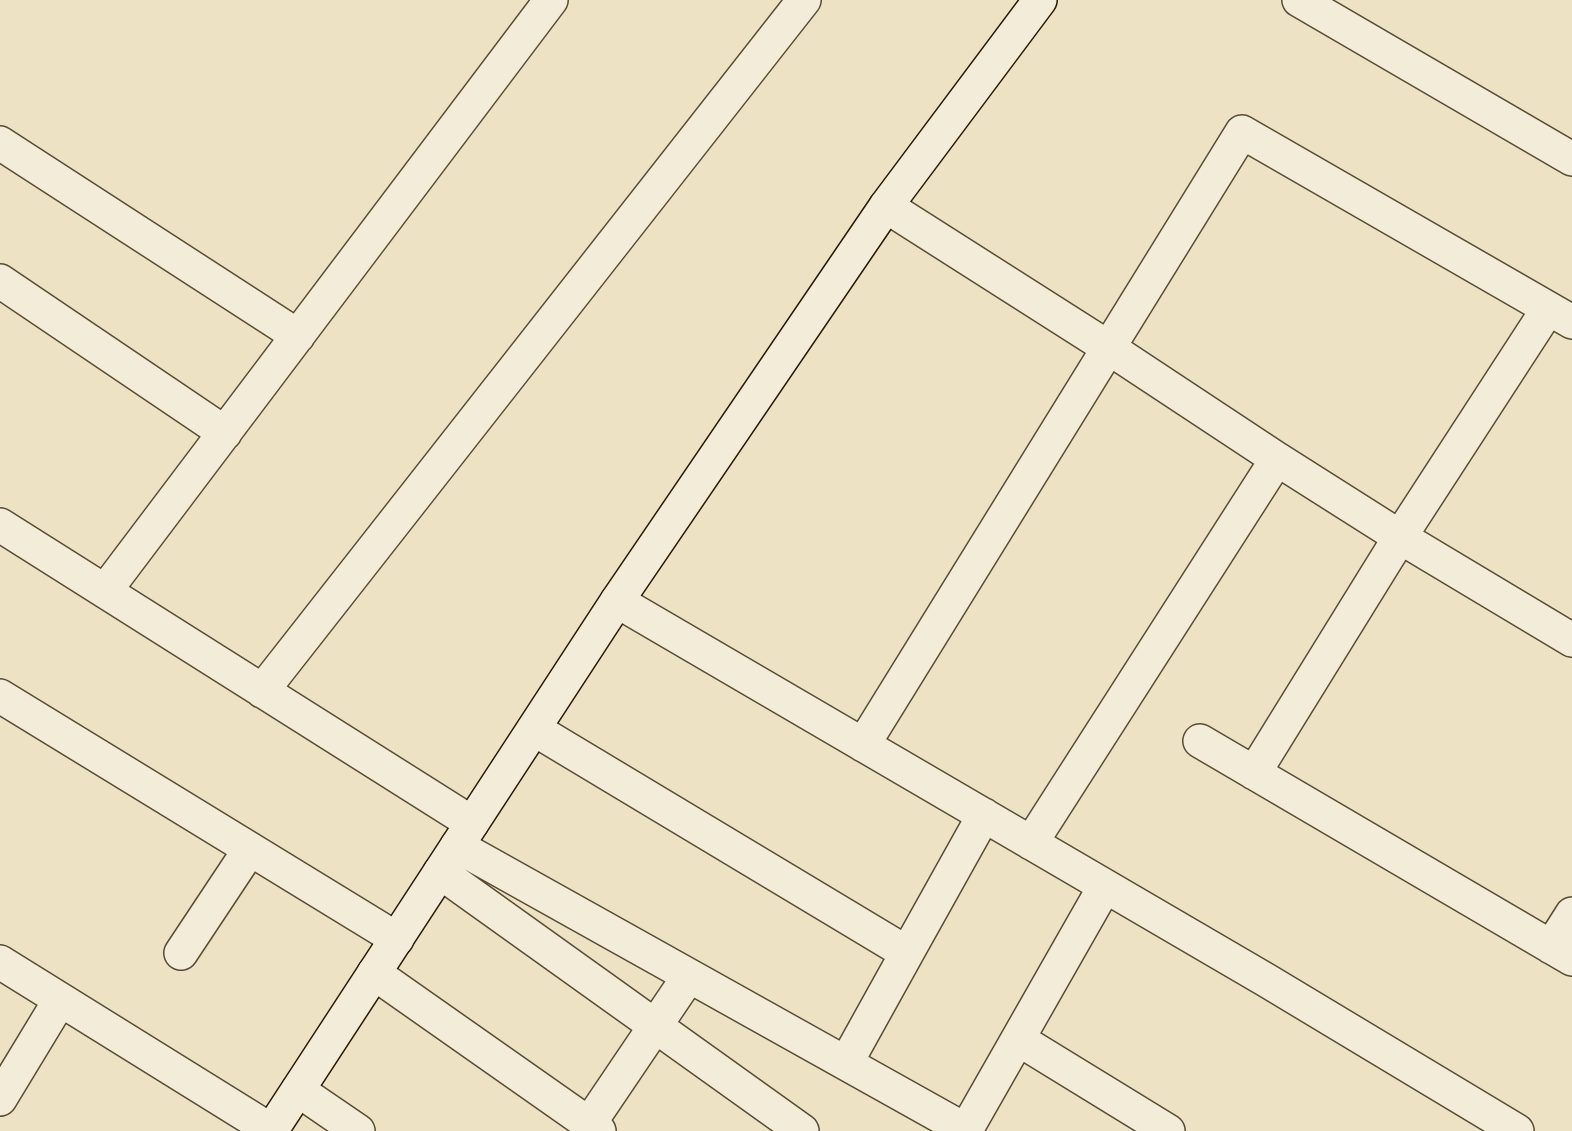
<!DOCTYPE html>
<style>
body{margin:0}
canvas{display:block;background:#ede2c3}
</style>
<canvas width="1572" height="1131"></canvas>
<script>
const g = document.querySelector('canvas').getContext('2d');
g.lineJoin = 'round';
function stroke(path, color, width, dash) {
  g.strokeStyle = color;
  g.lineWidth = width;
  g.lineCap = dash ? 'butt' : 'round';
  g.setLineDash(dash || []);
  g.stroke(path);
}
const street = new Path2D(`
 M1299,0L1572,159
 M0,143L298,336
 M886,206L1109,348L1277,459
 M0,281L225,433
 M0,525L472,823
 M105,591L551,0
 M617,601L1266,980L1517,1131
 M262,691L804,0
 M0,696L397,939
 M534,729L907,953L984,815
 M1200,741L1572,959
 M863,745L1242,132L1572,322
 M1254,773L1400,537L1548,309
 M1031,843L1277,459L1400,537L1572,640
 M457,846L967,1131
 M440,872L802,1131
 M1551,947L1572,914
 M181,953L250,849
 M0,962L272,1131
 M374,973L599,1131
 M1018,1039L1168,1131
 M846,1063L907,953
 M298,1090L358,1131
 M0,1099L60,1000
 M589,1124L689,976
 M966,1130L1105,886`);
const secondary = new Path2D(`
 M271,1131L617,601L886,206L1040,0`);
stroke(street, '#584b34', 36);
stroke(secondary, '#271905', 36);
stroke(street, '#f3ecd8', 33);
stroke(secondary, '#f3ecd8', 33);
</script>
